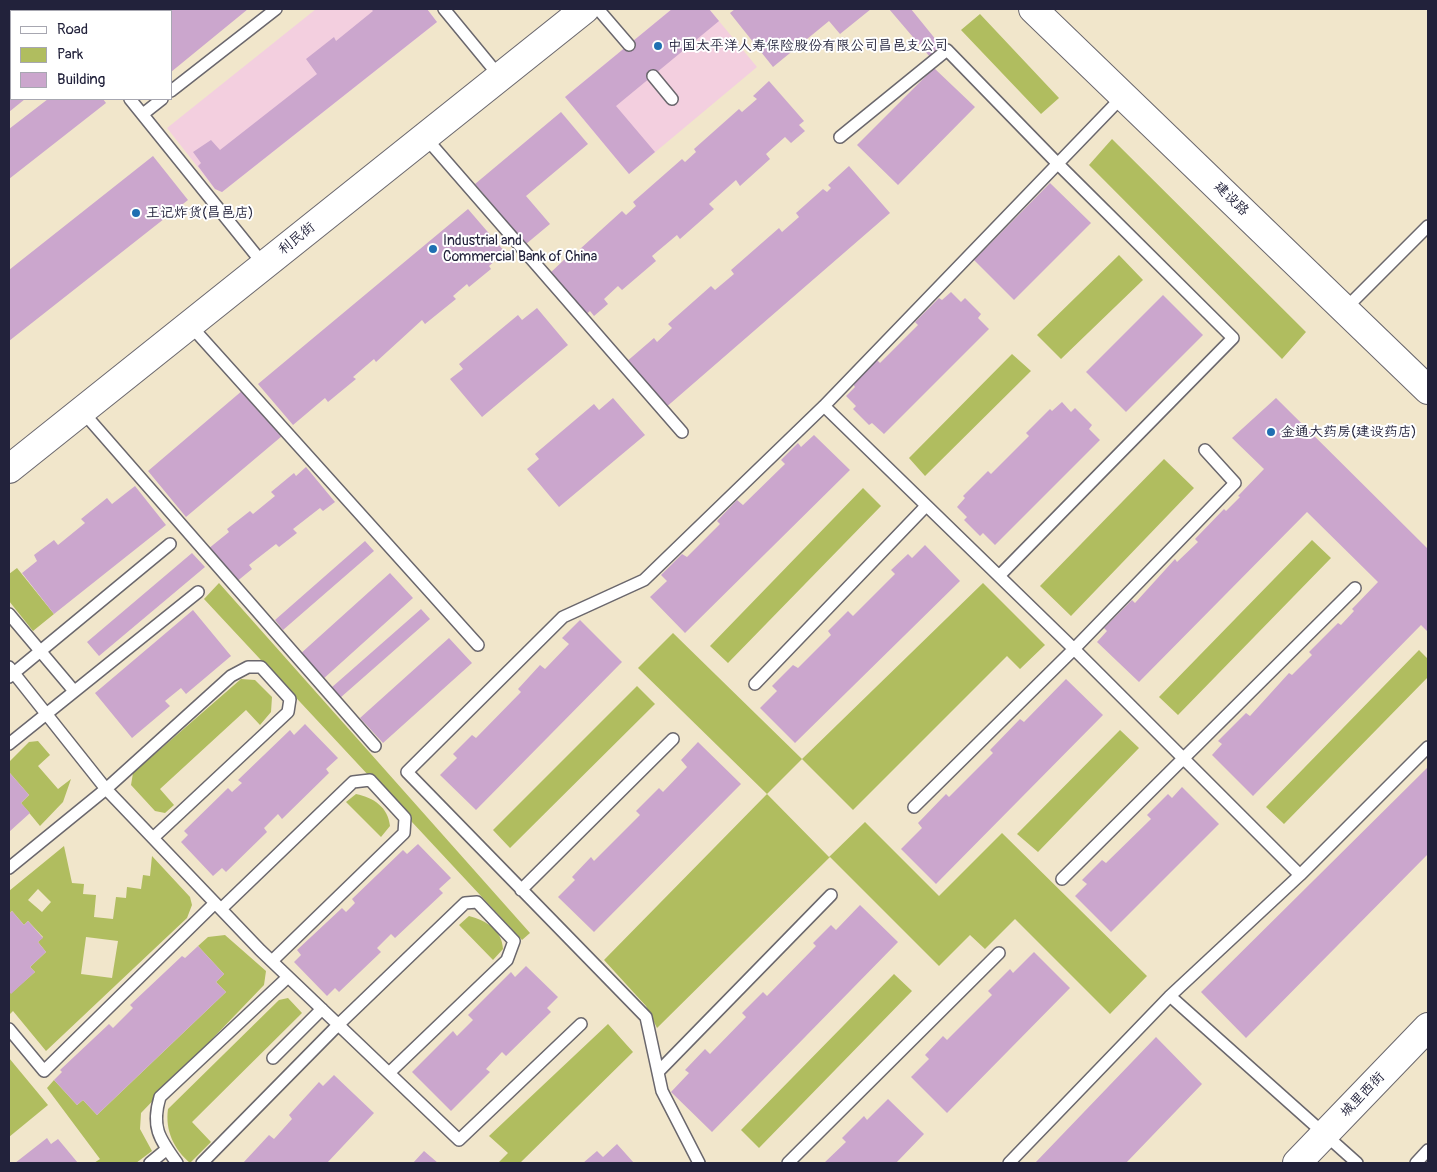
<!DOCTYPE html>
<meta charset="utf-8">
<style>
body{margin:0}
#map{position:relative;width:1437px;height:1172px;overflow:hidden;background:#f1e6cb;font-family:Pangolin,sans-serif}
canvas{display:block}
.frame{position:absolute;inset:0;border:10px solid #22223b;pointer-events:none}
.legend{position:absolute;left:10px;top:10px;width:162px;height:90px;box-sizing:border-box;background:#fff;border:1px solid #a7a7b1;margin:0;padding:6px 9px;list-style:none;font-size:15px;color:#22223b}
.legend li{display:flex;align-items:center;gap:10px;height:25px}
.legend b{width:25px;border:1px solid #a7a7b1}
</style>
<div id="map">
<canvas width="1437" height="1172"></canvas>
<div class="frame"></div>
<ul class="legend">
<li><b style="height:6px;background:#fff"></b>Road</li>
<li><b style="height:14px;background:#b0bd5f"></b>Park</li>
<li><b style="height:14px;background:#cba6cd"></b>Building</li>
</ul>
</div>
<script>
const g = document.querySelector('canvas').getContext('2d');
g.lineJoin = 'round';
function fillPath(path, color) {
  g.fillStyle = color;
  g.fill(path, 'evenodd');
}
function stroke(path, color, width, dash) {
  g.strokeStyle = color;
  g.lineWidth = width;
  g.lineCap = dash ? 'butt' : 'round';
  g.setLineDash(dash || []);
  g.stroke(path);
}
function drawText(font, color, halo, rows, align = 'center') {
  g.font = font + ' Pangolin,"LXGW WenKai TC",sans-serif';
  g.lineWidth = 4;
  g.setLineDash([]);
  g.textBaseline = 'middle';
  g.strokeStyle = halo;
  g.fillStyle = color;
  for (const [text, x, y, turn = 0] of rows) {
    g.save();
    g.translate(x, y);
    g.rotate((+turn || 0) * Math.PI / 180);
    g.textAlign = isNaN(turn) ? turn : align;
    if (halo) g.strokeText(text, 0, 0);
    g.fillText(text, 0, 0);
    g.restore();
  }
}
const built = new Path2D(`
 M316,9H427L437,22L222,192L215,189L167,128Z
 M672,9H709L757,67L629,174L565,97Z`);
const green = new Path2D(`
 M980,14L1059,98L1041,114L961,30Z
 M1112,139L1306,332L1282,359L1089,165Z
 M1119,255L1143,280L1061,359L1037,335Z
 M1012,354L1031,371L925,476L909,458Z
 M1164,459L1194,488L1071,616L1040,586Z
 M863,488L881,506L728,663L710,646Z
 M1312,540L1331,558L1178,715L1159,697Z
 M17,568L54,614L33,631L9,601V574Z
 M219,583L530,933L522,940L204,599Z
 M983,583L1045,645L1020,669L1007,656L853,810L802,759L767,794L829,857L865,822L939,896L1002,833L1147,976L1110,1014L1015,919L985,949L970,935L939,966L830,857L657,1028L646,1006L604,960L767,794L638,668L673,633L802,759Z
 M1419,650L1428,659V677L1284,824L1266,807Z
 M241,679L255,680L272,697L271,712L260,725L246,710L160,789L174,805L165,813L155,811L131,785L133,773Z
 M637,686L655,704L510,848L493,830Z
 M1120,730L1139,748L1038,852L1017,834Z
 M38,741L50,755L38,766L58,789L71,779L63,802L40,826L21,803L29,795L9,772V762L29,742Z
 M356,794C374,798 388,807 390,826L381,837L346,802Z
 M64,846L72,883L84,884L83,894L96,895L94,917L113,919L116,897L126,898L127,887L141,889L143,875L150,876L152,856L190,897L192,905L187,918L46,1051L13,1011L9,1015V991L11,993L35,972L30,967L46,952L38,942L43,937L28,921L24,925L12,911L9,914V891ZM38,889L51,902L42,912L28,900ZM86,937L118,941L112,978L81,974Z
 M469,916C487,921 502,930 503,949L493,960L459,925Z
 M225,935L266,971L264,985L141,1113L140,1129L152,1151L136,1163H94L100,1159L47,1088L54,1080L77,1105L83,1100L97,1115L226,992L216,982L224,974L198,946L208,937Z
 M894,974L912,991L759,1148L741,1130Z
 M288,998L302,1013L192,1122L211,1142L190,1163C174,1149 165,1131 168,1109L279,1000Z
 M608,1024L633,1052L520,1163H498L508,1153L489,1136Z
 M9,1058L48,1105L9,1137Z`);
const building = new Path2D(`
 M172,9H248L171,72V11H169Z
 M371,9H427L437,22L222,192L215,189L198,166L201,163L193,152L211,140L220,150L317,74L306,59L334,37L336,41L373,11Z
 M672,9H709L719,21L616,106L655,152L629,174L565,97Z
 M735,9H871L840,34L829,21L773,67L730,13Z
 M889,9H911L941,46L930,57Z
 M934,68L975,107L898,185L857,145Z
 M769,81L804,121L799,125L805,131L791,143L785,137L766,154L770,159L740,186L736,180L709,204L714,209L680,239L677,235L652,256L656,261L622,290L618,286L604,299L608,304L594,316L590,311L584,316L548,275L567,257L572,262L583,252L580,249L622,211L626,215L636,206L633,202L682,159L685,162L696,152L694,149L739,109L742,112L757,99L753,96Z
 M11,91V99H25L9,112V93Z
 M48,99H103L106,103L9,179V129Z
 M561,112L588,144L526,196L550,224L526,244L475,184Z
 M153,156L188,200L9,341V270Z
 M849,166L890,213L664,409L625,363L654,338L657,342L672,328L668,324L711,286L715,290L734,274L731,270L779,228L782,232L799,217L796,213L823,189L827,192L831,188L828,185Z
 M1050,183L1091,223L1014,300L974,260Z
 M468,209L505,252L489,266L491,269L469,287L467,284L453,296L456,299L425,324L422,320L376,362L374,359L353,377L356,379L328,402L325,398L293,425L258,384Z
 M951,292L961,302L965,298L981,314L978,318L989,329L884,434L872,423L869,425L853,409L856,406L846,396L855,387L853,384L877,360L880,363L918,325L915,322L939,298L942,300Z
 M1163,295L1203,335L1126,412L1086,372Z
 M537,308L568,345L482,417L450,379L463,369L459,364L518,315L522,320Z
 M243,390L282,436L186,517L148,471Z
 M613,398L645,435L559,507L527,469L539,459L535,454L594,404L599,410Z
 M1276,398L1428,549V632L1421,625L1253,796L1212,755L1222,744L1218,741L1246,713L1250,716L1289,673L1292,675L1312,655L1309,652L1338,623L1341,625L1354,611L1352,609L1378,582L1307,512L1139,682L1097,642L1107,631L1104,628L1132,600L1135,603L1175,559L1177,562L1198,542L1195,539L1224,509L1226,511L1240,497L1238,496L1264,469L1232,438Z
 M1062,402L1071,412L1075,408L1092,425L1089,429L1100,440L995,545L983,533L980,536L964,520L967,517L957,507L965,498L963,496L988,471L991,474L1029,436L1026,433L1050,409L1052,411Z
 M814,435L850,470L685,633L650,597L667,581L661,575L682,554L687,557L720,524L717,521L737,500L743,505L785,464L781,460L798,443L801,447Z
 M306,467L335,502L323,511L320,508L293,529L297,533L279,547L276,544L249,565L252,569L235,583L208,549L229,532L227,529L250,511L253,514L275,496L271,492L294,473L296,476Z
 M135,486L166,525L54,614L22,573L37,561L34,555L54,540L58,545L85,523L81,519L107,498L112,504Z
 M365,541L374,551L283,630L275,620Z
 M925,545L960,581L795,743L760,708L777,691L772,686L793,665L798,668L831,635L828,631L848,611L853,616L895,574L891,570L908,554L912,558Z
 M192,553L205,567L99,656L87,642Z
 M390,573L413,598L322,680L299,655Z
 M421,609L430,619L340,698L331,688Z
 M193,610L231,656L186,694L181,688L165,701L170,706L132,738L95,693Z
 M580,620L622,662L476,810L440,775L457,758L453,754L472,735L476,738L521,692L518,689L540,665L545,669L569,644L562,638Z
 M449,638L472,663L383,743L360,718Z
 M1066,679L1103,715L936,884L901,849L922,828L918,823L946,794L949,797L993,753L990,750L1020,719L1024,722Z
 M305,724L338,758L326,769L329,773L282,819L278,814L264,828L267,832L226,872L222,868L213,876L181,842L188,835L184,831L228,788L232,792L242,783L238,780L290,730L294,735Z
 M698,742L741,784L594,932L558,897L575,880L572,877L591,857L594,861L640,815L636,811L659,788L663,792L687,767L681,760Z
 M1428,767V854L1246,1038L1201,992Z
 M9,772L29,795L21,803L30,813L9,832Z
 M1182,787L1219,824L1111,932L1075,896L1087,884L1082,880L1102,860L1106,863L1151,819L1147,815L1168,794L1172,798Z
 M418,844L451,878L439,889L443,893L395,938L391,934L377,948L381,952L339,992L335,988L327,996L294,962L301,955L297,950L342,908L346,912L355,903L352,899L403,850L407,854Z
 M860,905L898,942L712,1132L671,1092L689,1073L685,1070L705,1049L710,1054L746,1017L742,1013L763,992L767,996L816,946L813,943L831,925L836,930Z
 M12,911L24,925L28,921L43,938L38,942L46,952L30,967L35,972L11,994L9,991V914Z
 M198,946L224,974L216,982L226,992L97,1115L83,1100L77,1105L54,1080L62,1072L60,1070L109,1024L113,1028L133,1008L130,1005L182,956L185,958Z
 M1034,952L1070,988L947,1113L911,1077L929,1059L925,1055L943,1036L947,1040L992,995L988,991L1010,969L1013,973Z
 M526,966L558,997L547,1008L551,1012L506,1056L502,1052L486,1069L490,1072L451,1111L412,1072L453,1031L457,1036L473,1020L468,1015L511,972L515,977Z
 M1156,1037L1202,1084L1126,1163H1035Z
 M334,1075L374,1113L327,1163H243L269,1135L274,1139L292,1119L289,1115L319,1082L323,1086Z
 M888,1099L924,1134L896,1163H824L846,1142L842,1138L864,1116L867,1120Z
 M47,1138L51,1144L58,1139L78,1163H15Z
 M617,1144L634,1163H583L597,1151L603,1157Z
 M424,1151L438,1163H413Z`);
const service = new Path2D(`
 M58,9L60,11
 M444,9L500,77
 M598,9L629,45
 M28,11L31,9
 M9,27L11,25
 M653,76L672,99
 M171,91L276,9
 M130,99L264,265
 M143,114L162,99
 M425,137L682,432
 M840,137L947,50L1058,164L1233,338L999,576
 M1345,309L1428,226
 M190,325L478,645
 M824,406L1074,649L1300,875
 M82,411L375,746
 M9,614L74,691
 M9,667L106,789L260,950L459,1140L581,1024
 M9,677L170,544
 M755,684L926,506
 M9,744L198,592
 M914,807L1074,649L1235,483L1205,450
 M9,868L106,789L231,676L248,667H261L290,699L288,712L153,838
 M1062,879L1355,588
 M521,890L673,739
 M221,909L353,782L370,780L405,818L404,833L272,961
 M1170,996L1357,1163
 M9,1029L44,1071L215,903
 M273,1058L322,1009
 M658,1072L831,895
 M150,1163L167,1149
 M177,1163C159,1138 151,1127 160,1097L288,977
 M202,1163L338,1025L465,903L477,902L514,941L507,960L389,1073
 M699,1163L662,1091L646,1017L407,772L563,617L644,580L824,406L1124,95
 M788,1163L999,953
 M1009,1163L1170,996L1300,875L1428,747
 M1416,1163L1428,1150`);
const tertiary = new Path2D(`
 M1033,9L1428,390
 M9,469L585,9
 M1297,1163L1428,1027`);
const markers = [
 [658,46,5,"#1f6fb2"],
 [136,213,5,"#1f6fb2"],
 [433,249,5,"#1f6fb2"],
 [1271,432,5,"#1f6fb2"]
];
const poiNames = [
 ["中国太平洋人寿保险股份有限公司昌邑支公司",668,46],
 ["王记炸货(昌邑店)",146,213],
 ["Industrial and",443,241],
 ["Commercial Bank of China",443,257],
 ["金通大药房(建设药店)",1281,432]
];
const streetNames = [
 ["建设路",1231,199,44],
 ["利民街",297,239,-39],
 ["城里西街",1363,1095,-46]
];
fillPath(built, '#f3cfdf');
fillPath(green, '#b0bd5f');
fillPath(building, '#cba6cd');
stroke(service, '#6a676d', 14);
stroke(tertiary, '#6a676d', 30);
stroke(service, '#fff', 11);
stroke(tertiary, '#fff', 28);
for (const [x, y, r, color] of markers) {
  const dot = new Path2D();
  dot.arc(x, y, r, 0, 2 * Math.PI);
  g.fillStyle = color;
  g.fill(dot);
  stroke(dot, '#fff', 2);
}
drawText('14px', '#22223b', '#fff', poiNames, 'left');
drawText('14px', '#22223b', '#fff', streetNames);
</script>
